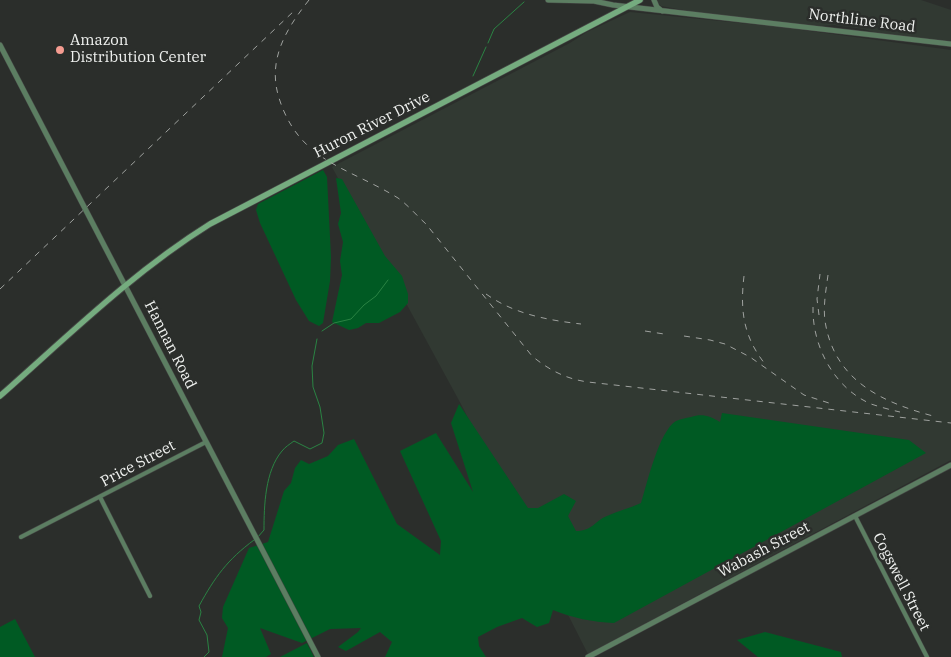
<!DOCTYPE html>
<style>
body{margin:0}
canvas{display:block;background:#2b2e2b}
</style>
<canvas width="951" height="657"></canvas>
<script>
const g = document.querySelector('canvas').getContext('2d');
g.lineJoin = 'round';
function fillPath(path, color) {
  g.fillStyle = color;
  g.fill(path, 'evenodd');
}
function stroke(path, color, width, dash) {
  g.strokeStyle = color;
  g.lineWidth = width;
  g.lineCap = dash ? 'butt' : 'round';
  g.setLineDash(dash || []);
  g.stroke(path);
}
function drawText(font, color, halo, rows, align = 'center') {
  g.font = font + ' "IBM Plex Serif",serif';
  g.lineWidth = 5;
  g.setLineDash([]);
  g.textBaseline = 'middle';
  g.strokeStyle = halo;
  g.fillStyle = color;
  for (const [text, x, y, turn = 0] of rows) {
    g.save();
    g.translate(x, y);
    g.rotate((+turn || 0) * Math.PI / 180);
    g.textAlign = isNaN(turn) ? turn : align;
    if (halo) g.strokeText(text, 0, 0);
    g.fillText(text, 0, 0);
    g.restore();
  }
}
const built = new Path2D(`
 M657,0H921L951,10V41L876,33L864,29L834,25L821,26L694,12L661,6L658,3Z
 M630,12L780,27L951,50V460L588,654L462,406L332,167L570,43L587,32Z`);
const green = new Path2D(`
 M323,170L327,177L331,257L330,281L323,323L319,326L309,321L296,300L260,223L256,210L258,204Z
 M336,178L342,179L385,256L402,276L408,294V303L400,312L379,323H366L358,328L349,330L332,322L342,275L340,261L343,242L338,224L341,213Z
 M459,404L528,508H538L564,494L576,501L568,516L576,531C593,531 594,521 607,516C618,511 630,508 641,503C647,484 659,431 676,421C680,419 686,418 691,417C702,413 710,416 720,422L722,413L909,440L926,453L614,623C593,622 572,618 553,610L549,623L537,627L522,618L497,627L478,637L479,646L486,657H385L392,642L380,632L346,651L338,647L358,632L361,628L330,629L302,643L260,628L271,654L266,657H222L228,628L222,618L223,607L249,548L268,542L284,491L291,483L295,468L301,460L309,464L328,456L338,445L354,439L397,524L440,555L441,541L400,451L436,433L473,492L451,423Z
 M15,619L35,657H0V627Z
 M765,632L841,652L842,657H758L737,640Z
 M307,643L314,657H280Z`);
const stream = new Path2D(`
 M488,43L494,29L524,2
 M473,76L486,47
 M322,331L334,323L351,319L364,305L376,296L388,280
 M257,538L264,530C264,506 265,471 282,451C285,447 290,444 294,441L310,449L322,443L324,433L320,407L313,387L312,366L317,339
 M204,657L209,652L207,635L199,620L201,612L199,606C215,577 227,560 254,540`);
const minor = new Path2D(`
 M100,497L150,596
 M855,516L927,657
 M21,537L206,442`);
const tertiary = new Path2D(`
 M548,0L592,1
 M589,0L613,5L951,44
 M654,0L657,7L662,11
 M0,45L318,657
 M588,657L951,465`);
const secondary = new Path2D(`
 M0,396C68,336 133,272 210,224L640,0`);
const rail = new Path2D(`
 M309,0C286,29 267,60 279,98C299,162 348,167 398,198C408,205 417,216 426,224L532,356C549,370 566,379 588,382L951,423
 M828,275C826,290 823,306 825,321C834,380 881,402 933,416
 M744,276C740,310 743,336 765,364
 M0,289L294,11
 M486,294C514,314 547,320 581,324
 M813,307C812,346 834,388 871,404C880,407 891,410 900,412
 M819,315L817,299L820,274
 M645,331L664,334
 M684,336L710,340L725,344L750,357L804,395L832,404`);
const markers = [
 [60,50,5,"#f59c91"]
];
const streetNames = [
 ["Northline Road",862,21,7],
 ["Huron River Drive",372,125,-27],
 ["Hannan Road",170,345,63],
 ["Price Street",138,464,-28],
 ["Wabash Street",764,550,-28],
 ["Cogswell Street",901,582,63]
];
const poiNames = [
 ["Amazon",70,41],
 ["Distribution Center",70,58]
];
fillPath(built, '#313932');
fillPath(green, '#005a23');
stroke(stream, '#2a8343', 1);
stroke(minor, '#464946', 5);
stroke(tertiary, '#464946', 6);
stroke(secondary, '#464946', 7);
stroke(minor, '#5c7e62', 4);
stroke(tertiary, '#5c7e62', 5);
stroke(secondary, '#75ac7f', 5.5);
stroke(rail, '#9fa29f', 1, [6, 6]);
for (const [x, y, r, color] of markers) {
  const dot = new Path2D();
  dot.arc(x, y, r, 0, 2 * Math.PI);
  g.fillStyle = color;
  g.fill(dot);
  stroke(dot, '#2b2e2b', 2);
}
drawText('15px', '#eff1ef', '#2b2e2b', streetNames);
drawText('15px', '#eff1ef', '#2b2e2b', poiNames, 'left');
</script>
